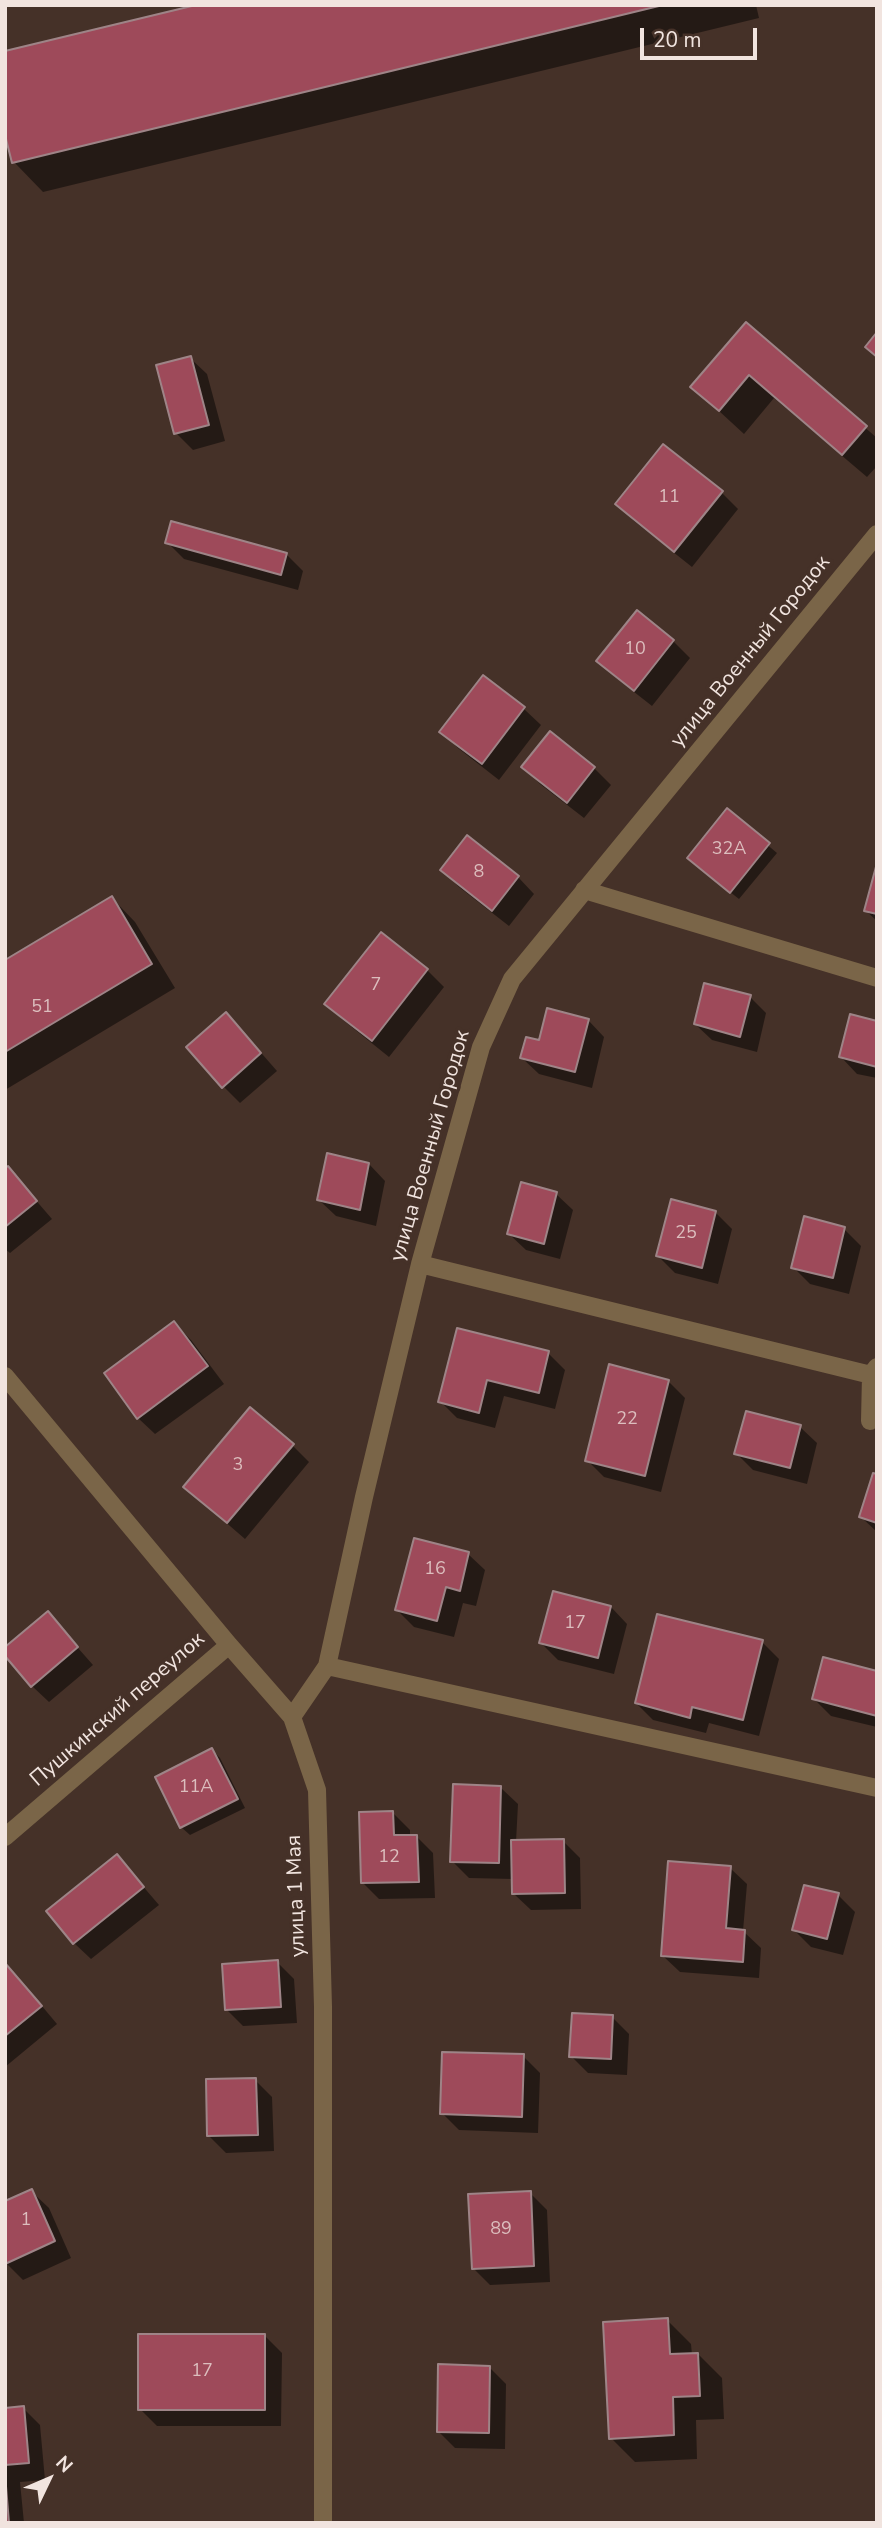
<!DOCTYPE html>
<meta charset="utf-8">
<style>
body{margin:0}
#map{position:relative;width:882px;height:2528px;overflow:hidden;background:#453128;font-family:"Nunito Sans",sans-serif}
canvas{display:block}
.frame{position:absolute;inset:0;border:7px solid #f1e4df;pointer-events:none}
.north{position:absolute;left:14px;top:2444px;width:70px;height:70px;-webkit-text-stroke:5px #453128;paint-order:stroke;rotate:46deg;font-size:19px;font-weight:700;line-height:28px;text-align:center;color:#f1e4df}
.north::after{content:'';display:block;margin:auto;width:24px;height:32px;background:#f1e4df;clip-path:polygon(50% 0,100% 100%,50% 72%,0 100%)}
.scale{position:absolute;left:640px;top:28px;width:117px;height:32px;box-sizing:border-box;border:4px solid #f1e4df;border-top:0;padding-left:9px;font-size:21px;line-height:24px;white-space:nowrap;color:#f1e4df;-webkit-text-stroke:5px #453128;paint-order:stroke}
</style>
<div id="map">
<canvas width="882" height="2528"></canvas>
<div class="frame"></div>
<div class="north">N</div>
<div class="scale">20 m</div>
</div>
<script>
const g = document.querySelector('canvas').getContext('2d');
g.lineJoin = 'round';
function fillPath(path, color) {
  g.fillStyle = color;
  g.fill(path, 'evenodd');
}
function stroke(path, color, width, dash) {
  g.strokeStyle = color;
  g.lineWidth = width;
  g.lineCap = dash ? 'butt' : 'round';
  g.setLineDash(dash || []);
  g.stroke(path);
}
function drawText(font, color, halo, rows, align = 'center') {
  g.font = font + ' "Nunito Sans",sans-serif';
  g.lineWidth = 7;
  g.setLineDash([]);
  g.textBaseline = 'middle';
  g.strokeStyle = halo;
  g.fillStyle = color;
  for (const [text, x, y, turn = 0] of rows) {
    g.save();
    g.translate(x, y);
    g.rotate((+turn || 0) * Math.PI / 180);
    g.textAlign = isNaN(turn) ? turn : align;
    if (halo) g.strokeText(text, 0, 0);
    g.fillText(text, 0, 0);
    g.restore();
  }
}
const shadow = new Path2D(`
 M204,5H756L759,18L43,192L14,162Z
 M746,324L877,438V466L867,477L774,398L744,434L693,387Z
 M190,358L207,374L225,441L193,450L176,433Z
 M721,492L738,509L692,567L634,521L618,504Z
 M167,542L286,554L303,571L298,590L184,559Z
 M673,641L690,658L652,706L615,677L599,661Z
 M483,677L524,709L541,725L499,780L458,748L442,732Z
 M524,767L594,768L611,785L584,818L540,784Z
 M727,811L777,853L739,899L697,866Z
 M442,870L518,877L534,894L509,926L459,887Z
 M877,870V921L866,911Z
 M112,898L135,922L175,988L5,1090V962Z
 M381,934L427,970L444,987L389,1057L343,1020L326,1004Z
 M750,997L766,1013L757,1052L712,1040L695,1024Z
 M588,1020L604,1037L592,1088L539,1074L522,1058L540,1042Z
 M877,1023V1078L857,1074L841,1057Z
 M242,1031L277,1071L240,1103L223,1086Z
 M369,1164L385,1181L376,1226L336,1216L319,1200Z
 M8,1168L52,1219L10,1253L5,1249V1171Z
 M556,1194L573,1210L560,1259L526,1250L509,1234Z
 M715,1212L732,1229L718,1284L675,1273L658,1256Z
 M844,1229L861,1246L849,1294L810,1284L793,1267Z
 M174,1323L191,1340L224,1384L155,1434L138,1418Z
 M458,1330L548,1353L565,1370L555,1409L504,1396L495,1428L457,1418L440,1401Z
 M668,1381L685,1398L661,1492L604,1477L587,1460Z
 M800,1427L817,1443L807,1484L753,1470L736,1453Z
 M292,1445L309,1462L245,1539L185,1487Z
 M877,1476V1532L861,1517Z
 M468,1554L485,1570L476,1606L463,1603L454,1637L414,1627L397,1610Z
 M611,1607L627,1624L614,1674L558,1660L541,1643Z
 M48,1614L93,1665L49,1702L32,1686Z
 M762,1642L779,1659L759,1736L709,1723L706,1733L653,1720L636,1703Z
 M877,1672V1727L831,1716L814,1699Z
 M212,1750L220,1758L245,1808L190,1835L181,1827Z
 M501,1788L518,1804L516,1842L563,1841L580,1858L581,1909L531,1910L514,1894L513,1879L469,1878L452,1861Z
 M393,1813L410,1830V1836H416L433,1853L435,1898L379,1899L362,1882Z
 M117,1856L159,1905L91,1959L74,1943Z
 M730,1868L747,1884L743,1931L761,1948L759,1978L680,1972L663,1956Z
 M838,1895L855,1912L843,1955L811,1947L794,1930Z
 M5,1962L57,2024L5,2067Z
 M277,1962L294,1979L297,2023L243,2026L226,2009Z
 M612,2017L629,2034L627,2075L588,2073L571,2056Z
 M523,2056L540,2073L538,2133L459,2130L442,2113Z
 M255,2080L272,2097L274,2151L226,2153L209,2136Z
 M32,2192L49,2208L71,2258L23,2280L6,2263Z
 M530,2193L547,2210L550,2282L490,2285L473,2268Z
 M667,2320L691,2344L692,2355L698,2354L722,2378L724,2419L696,2420L697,2459L635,2462L611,2438Z
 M265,2336L282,2353L281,2426H157L140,2409Z
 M490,2368L506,2384L505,2449L455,2448L438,2431Z
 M23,2408L40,2425L45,2480L20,2482L24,2523H5V2409Z`);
const building = new Path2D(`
 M196,5H663L12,163L5,135V51Z
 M746,322L867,426L842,455L749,375L719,411L690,387Z
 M877,332V357L865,347Z
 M191,356L209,425L174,434L156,365Z
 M663,444L723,491L674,552L615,504Z
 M171,521L287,553L281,575L165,543Z
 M637,610L674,640L634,691L596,661Z
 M483,675L525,707L482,764L439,732Z
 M550,731L595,767L567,803L521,767Z
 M727,808L770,843L730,893L687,858Z
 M467,835L519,876L492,911L440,870Z
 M877,863V914L864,911Z
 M112,896L152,964L5,1052V960Z
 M381,932L428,969L372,1041L324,1004Z
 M704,983L751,995L740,1037L694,1024Z
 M547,1008L589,1019L575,1072L520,1058L526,1037L539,1040Z
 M226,1012L261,1053L222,1088L186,1047Z
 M850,1014L877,1021V1067L839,1057Z
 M327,1153L369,1163L360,1210L317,1200Z
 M8,1166L37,1201L5,1227V1168Z
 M521,1182L557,1192L544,1244L507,1234Z
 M671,1199L716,1211L702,1268L656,1256Z
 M804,1216L845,1227L833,1278L791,1268Z
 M174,1321L208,1366L137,1419L104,1373Z
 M457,1328L549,1351L539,1393L487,1380L479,1413L438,1402Z
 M609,1364L669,1380L645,1476L585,1461Z
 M250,1407L294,1444L227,1523L183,1487Z
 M746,1411L801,1425L790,1468L734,1454Z
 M873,1473L877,1474V1523L859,1517Z
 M414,1538L469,1552L460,1591L446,1587L437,1621L395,1610Z
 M553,1591L611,1606L598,1658L539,1643Z
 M48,1611L78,1647L31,1687L5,1656V1647Z
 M657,1614L763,1640L743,1720L692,1707L690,1718L635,1703Z
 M823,1657L877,1671V1716L812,1699Z
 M212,1748L238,1799L180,1828L155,1777Z
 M453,1784L501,1786L499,1863L450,1862Z
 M393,1811L394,1835H417L419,1882L361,1883L359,1812Z
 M564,1839L565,1893L512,1894L511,1840Z
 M117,1854L144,1887L73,1944L46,1911Z
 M668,1861L731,1866L726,1928L745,1930L743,1962L661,1956Z
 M804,1885L839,1893L827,1939L792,1930Z
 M278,1960L281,2007L225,2010L222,1964Z
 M5,1963L42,2006L5,2036Z
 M572,2013L613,2015L611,2059L569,2057Z
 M442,2052L524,2054L522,2117L440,2114Z
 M256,2078L258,2135L207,2136L206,2079Z
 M32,2189L55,2241L5,2264V2201Z
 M531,2191L534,2266L472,2269L468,2194Z
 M668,2318L670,2354L698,2353L700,2396L673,2397L674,2435L609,2439L603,2322Z
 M138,2334H265V2410H138Z
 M438,2364L490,2366L489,2433L437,2432Z
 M24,2406L29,2463L5,2465V2408Z
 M5,2474L9,2523H5Z`);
const minor = new Path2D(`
 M584,890L877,978
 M420,1264L871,1375L877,1367
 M5,1376L229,1645L292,1717L317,1790L323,2007V2523
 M870,1421L871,1375
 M327,1666L877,1788
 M292,1717L327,1666L364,1497L420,1264L481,1047L512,979L877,534
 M5,1837L229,1645`);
const numberNames = [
 ["11",669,498],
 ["10",635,650],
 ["32А",729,850],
 ["8",479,873],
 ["7",376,986],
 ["51",42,1008],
 ["25",686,1234],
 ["22",627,1420],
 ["3",238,1466],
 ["16",435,1570],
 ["17",575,1624],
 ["11А",196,1788],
 ["12",389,1858],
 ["1",26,2221],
 ["89",501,2230],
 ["17",202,2372]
];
const streetNames = [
 ["улица Военный Городок",751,652,-51],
 ["улица Военный Городок",431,1146,-74],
 ["Пушкинский переулок",118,1710,-41],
 ["улица 1 Мая",297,1896,-92]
];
fillPath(shadow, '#0007');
fillPath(building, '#9e4a5a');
stroke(building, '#9e8487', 2);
stroke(minor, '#7a6548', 18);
drawText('18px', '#dcbebe', null, numberNames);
drawText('21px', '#f1e4df', '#453128', streetNames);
</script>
